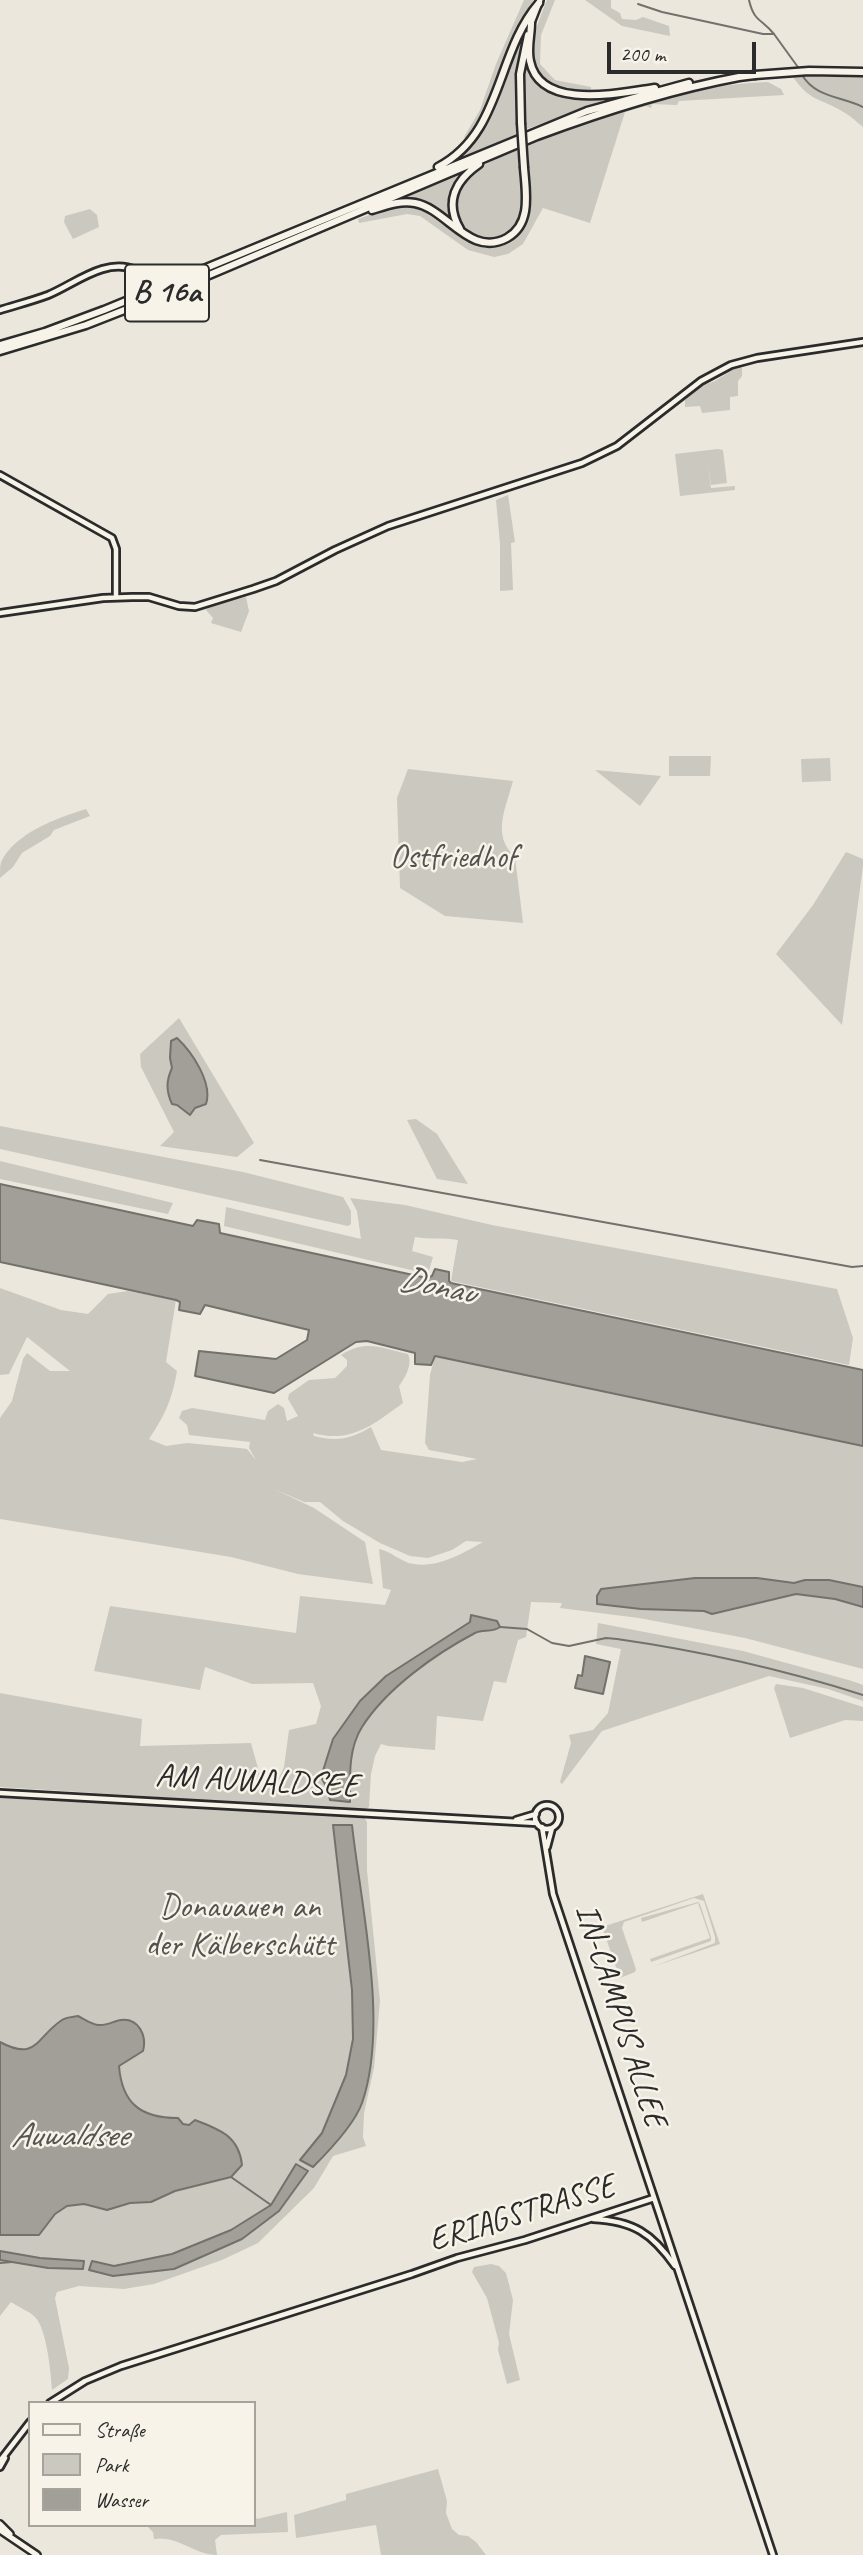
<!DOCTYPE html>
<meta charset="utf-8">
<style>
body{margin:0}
#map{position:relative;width:863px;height:2555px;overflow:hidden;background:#ebe7dd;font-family:Caveat,sans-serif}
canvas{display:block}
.legend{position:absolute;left:28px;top:2401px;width:228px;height:126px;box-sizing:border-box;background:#f7f3e8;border:2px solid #a5a39c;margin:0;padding:9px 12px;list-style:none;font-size:21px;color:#2b2b2b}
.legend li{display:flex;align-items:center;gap:14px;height:35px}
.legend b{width:35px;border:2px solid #a5a39c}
.scale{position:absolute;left:607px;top:42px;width:149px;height:32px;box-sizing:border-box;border:4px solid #2b2b2b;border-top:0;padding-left:9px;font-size:21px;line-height:24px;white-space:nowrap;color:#2b2b2b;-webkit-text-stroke:5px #f7f3e8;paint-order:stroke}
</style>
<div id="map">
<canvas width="863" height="2555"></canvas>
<ul class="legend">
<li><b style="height:9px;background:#f7f3e8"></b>Straße</li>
<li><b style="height:19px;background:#cbc8bf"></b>Park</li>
<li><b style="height:19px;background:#a29f98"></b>Wasser</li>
</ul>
<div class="scale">200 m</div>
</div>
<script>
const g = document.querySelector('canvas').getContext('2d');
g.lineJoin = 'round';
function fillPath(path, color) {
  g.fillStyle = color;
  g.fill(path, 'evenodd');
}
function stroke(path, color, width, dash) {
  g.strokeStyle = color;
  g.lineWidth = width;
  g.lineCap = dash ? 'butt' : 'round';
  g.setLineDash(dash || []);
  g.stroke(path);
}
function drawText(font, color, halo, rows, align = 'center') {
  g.font = font + ' Caveat,sans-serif';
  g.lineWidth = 5;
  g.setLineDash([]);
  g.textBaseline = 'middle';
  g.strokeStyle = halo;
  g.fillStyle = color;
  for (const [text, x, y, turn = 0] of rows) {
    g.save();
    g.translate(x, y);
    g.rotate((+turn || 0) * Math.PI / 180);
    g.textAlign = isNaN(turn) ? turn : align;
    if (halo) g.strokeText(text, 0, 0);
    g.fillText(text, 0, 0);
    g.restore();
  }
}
const green = new Path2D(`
 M524,0H533L513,38L488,109L467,139L464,137L480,110L496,64Z
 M547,0H555L541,35L540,64L555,80L591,87V92C519,89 524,55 547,0Z
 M585,0H611V8L620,13L622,19L636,20L643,17L669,26L670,36L622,26Z
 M522,33L516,85L518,135L459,159C466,148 479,138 486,126C503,97 509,64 522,33Z
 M526,56C531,80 542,89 565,95L644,91L526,129L524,69Z
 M793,77H863V127C856,121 848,114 840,110C817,97 810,101 793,77Z
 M768,82L781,89L784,95L679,101L677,105L652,104L651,108L646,106L625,112L590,223L543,208L523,244L508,254L494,257L468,250L420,216L407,214L359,223L358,219C375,213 393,204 411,206C431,207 445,225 460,237C471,245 483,249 496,247C542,243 529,175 527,145C606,115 683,85 768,82Z
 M519,148C520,169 527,198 520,218C504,264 433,228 460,186C472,167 500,158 519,148Z
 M465,170C452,186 446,202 453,222L412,200H396Z
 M90,209L97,215L99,227L73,239L64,222L65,216Z
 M739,366L742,368V376L738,381V396L730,397V410L702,413L700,406L685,407V400L701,386L715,381Z
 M718,449L723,450L727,483L711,485L707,459L711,488L735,486V490L680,496L675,454Z
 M508,495L515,542L511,543L513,590L500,591V544L496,500Z
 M246,597L249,611L241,632L211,623L213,618L206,610L213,604Z
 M669,756H711L710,776H669Z
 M830,758L831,781L802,782L801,759Z
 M408,769L513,781C506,808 491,835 515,857L523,923L445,916L400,888L397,798Z
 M595,770L661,776L640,806Z
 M86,809L90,816L54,830L50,836L22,853L13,867L0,878C0,873 0,866 1,862C15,833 57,818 86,809Z
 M846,852L863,859V866L842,1025L776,954L813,905Z
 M179,1018L254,1143L237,1157L160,1146L174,1132L141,1067L140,1054ZM177,1038L186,1047L204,1080L183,1111L177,1105L169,1076L172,1068Z
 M416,1119L437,1134L468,1184L437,1179L407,1120Z
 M0,1126L243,1172L343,1197L351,1211V1224L348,1226L0,1149Z
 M0,1161L173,1203L168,1214L0,1179Z
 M350,1198L405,1205L492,1225L837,1289L853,1338L849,1365L451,1281L458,1240C443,1237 430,1240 415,1237L412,1251L433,1257L428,1274L224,1226L226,1207L361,1239L357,1211Z
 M0,1288L61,1310L88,1314L108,1294L128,1291L176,1300L166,1362L177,1371C172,1400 165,1415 149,1439L166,1446L187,1443L239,1448L247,1449L256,1460L249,1448L250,1442L189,1435L187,1425L179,1418L182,1411L192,1408L265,1420L268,1411L278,1404L284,1408L287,1421L298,1416L288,1399L289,1394L309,1380L335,1378L347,1366V1360L341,1355C366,1339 381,1348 408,1354C413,1364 405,1378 399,1386L403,1403C374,1424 351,1444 313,1433L314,1436C337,1442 351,1439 371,1427L381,1450L462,1462L477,1459L429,1450L425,1443L430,1375L435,1356L863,1446V1669L745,1638L639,1618L560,1608L562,1603L531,1602L526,1637L518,1640L506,1683L494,1681L483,1721L437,1716L435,1750L388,1746L381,1744L375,1756L371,1774L369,1807L365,1810L364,1817L367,1822V1870L380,2001L374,2068L364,2113L363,2137L366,2146L333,2156L314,2188L258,2243L222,2260L154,2284L124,2289L79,2286L57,2292L55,2298L69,2368L68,2379L52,2390C51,2374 47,2329 35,2317C29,2311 18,2307 11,2302L0,2316V2235H39L55,2214L67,2206L84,2204L107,2210L130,2203L151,2202L175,2191L231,2177L241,2156C225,2116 199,2140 177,2118C148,2118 116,2103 119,2068C121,2057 136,2041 143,2031L125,2019L99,2026L78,2016L63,2019L34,2047L23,2051L0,2042V1798L317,1813L316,1807L0,1787V1693L142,1719L140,1746L251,1743L261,1779L279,1778L284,1767L289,1730L316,1724L321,1706L313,1683L252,1684L205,1667L200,1690L94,1671L110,1606L296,1633L300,1596L385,1605L391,1590L383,1588L379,1549C391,1551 402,1563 414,1564C439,1568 463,1553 483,1542L466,1541L452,1550L428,1558L410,1556L380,1543L343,1521L320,1502H304L274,1489L314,1508L365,1542L373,1584L298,1574L231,1557L0,1519V1418L12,1401L23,1359L27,1353L50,1371H70L27,1337L9,1374L0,1375Z
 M598,1623L743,1651L852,1681L863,1685V1701L828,1689L769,1676L602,1731L562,1784L560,1782L571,1743L569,1735L593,1730L608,1713L621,1649L596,1644Z
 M776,1684L803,1688L863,1707V1721L845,1720L790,1738L774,1688Z
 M703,1894L720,1944L652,1967L715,1943V1937L704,1901L694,1898L624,1922L622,1928L636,1969L635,1972L620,1978L602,1927Z
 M698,1902L700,1904L711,1937V1941L651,1962L650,1959L710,1938L698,1903L642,1922L641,1918Z
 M491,2264L499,2266L506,2273L513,2300L509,2334L520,2380L507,2384L498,2350L499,2343L487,2298L472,2272L474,2267Z
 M438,2469L447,2501L446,2513L452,2529L459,2535L468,2536L476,2542L486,2555H381L376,2525L296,2538L294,2515L346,2500V2494Z
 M287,2512L288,2532L221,2535L215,2540L217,2555C195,2555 177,2535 154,2539L153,2532L146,2525H254V2515L257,2519Z`);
const water = new Path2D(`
 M177,1038C192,1052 213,1083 206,1104L195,1108L190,1115L177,1105L172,1104C166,1091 166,1081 172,1068L170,1058L171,1041Z
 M0,1184L193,1226L197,1220L219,1224L220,1233L427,1278L432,1276L435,1269L449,1272V1281L451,1283L863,1370V1446L435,1356L431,1365L415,1364V1353L367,1341L356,1342L274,1393L195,1376L199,1351L276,1359L307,1340L309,1330L205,1305L200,1314L179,1310L180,1302L176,1300L0,1262Z
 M695,1578H757L794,1583L805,1580H829L863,1587V1607L835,1599L796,1594L712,1614L704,1611L641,1609L597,1604V1596L601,1589Z
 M471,1615L497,1621L500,1627C492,1633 483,1629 475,1633C435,1654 386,1689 362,1727C348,1749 350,1777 350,1802L330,1800L328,1790L321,1777L333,1739L360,1701L386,1676L470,1622Z
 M585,1656L610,1662L603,1694L575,1688L578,1675L582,1676Z
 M333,1825H352C361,1907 389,2025 362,2103C355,2123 328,2152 313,2167L300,2160L322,2133L346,2075L353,2039L352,1990Z
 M78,2016C84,2019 93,2025 99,2025C106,2026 114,2021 121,2020C139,2018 147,2036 143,2051L119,2066C122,2103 140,2118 178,2118L183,2124L189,2125L195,2120C219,2129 239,2136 242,2165L231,2177L175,2191L151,2202L130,2203L107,2210L84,2204L67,2206L55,2214L39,2235H0V2042C37,2062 36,2037 62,2020C66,2017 73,2017 78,2016Z
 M296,2164L308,2171L279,2211L242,2239L174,2269L113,2276L89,2270L92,2261L114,2266L172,2254L231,2230L271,2205Z
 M0,2251L40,2258L84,2261L83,2269L48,2268L0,2260Z`);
const stream = new Path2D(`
 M749,0C754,22 761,18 774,34
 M638,4L662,12L763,34H774L800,70
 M802,75C816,98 841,96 863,107
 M260,1160L852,1267L863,1266
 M500,1627L527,1629L552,1643L569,1646L606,1638L617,1639C701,1651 782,1669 863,1695
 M231,2177L271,2205
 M0,2263L12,2262`);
const tertiary = new Path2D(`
 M0,310C16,305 32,301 48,295C75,284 105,257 136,270L142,281
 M0,475L112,538L116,549V597
 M0,613L103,598L132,597H149L179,606L195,607L253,589L276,581L335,550L388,526L582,463L617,446L701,381L731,365L757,358L863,342
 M0,1793L537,1823
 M535 1817a12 12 0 1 1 24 0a12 12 0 1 1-24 0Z
 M516,1820L536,1814
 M542,1827L553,1894L773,2555
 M547,1847L552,1828
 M593,2219C633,2221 652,2233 675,2266
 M50,2403L85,2381L121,2366L412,2274L457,2258L525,2240L654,2198
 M0,2461L30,2422
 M0,2467L5,2458`);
const secondary = new Path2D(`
 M531,23L540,0
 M0,2524L10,2534
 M0,2530L37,2555`);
const primary = new Path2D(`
 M755,75L809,71L863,72`);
const trunk = new Path2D(`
 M531,23C531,35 527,49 530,61C540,111 619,93 655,88
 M739,77L755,75
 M521,123L520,74L528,35
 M438,167C503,133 495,54 539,3
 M372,210C385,206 400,200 415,203C447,209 470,258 507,238C532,224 526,193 524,168
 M460,229C444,202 456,180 479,164
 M134,297L139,292L142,281L151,286L161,287
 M0,345L45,332L104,310L587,111L689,83
 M0,351L86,325L155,298L537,136C604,111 669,90 739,77`);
const trunkBridge = new Path2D(`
 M521,123L524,168`);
const shields = [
 [167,293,84]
];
const shieldNames = [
 ["B 16a",167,293]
];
const parkNames = [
 ["Ostfriedhof",453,858],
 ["Donauauen an",240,1908],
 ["der Kälberschütt",240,1946]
];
const streetNames = [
 ["AM AUWALDSEE",257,1782,3],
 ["IN-CAMPUS ALLEE",620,2016,72],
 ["ERIAGSTRASSE",522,2214,-17]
];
const waterNames = [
 ["Donau",437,1287,12],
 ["Auwaldsee",69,2137]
];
fillPath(green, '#cbc8bf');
fillPath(water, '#a29f98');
stroke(water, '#72716c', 2);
stroke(stream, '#72716c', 2);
stroke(tertiary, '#2b2b2b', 10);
stroke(secondary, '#2b2b2b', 10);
stroke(primary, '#2b2b2b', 11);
stroke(trunk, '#2b2b2b', 11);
stroke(tertiary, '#f7f3e8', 4.5);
stroke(secondary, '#f7f3e8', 5);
stroke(primary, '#f7f3e8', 6);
stroke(trunk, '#f7f3e8', 6);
stroke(trunkBridge, '#2b2b2b', 11, []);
stroke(trunkBridge, '#f7f3e8', 6);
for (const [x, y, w] of shields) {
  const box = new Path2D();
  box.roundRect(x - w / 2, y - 28.5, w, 57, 5);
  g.fillStyle = '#f7f3e8';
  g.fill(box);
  stroke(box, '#2b2b2b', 2);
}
drawText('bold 32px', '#2b2b2b', null, shieldNames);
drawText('33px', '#535250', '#f7f3e8', parkNames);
drawText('33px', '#2b2b2b', '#f7f3e8', streetNames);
drawText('italic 35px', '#555451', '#f7f3e8', waterNames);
</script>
